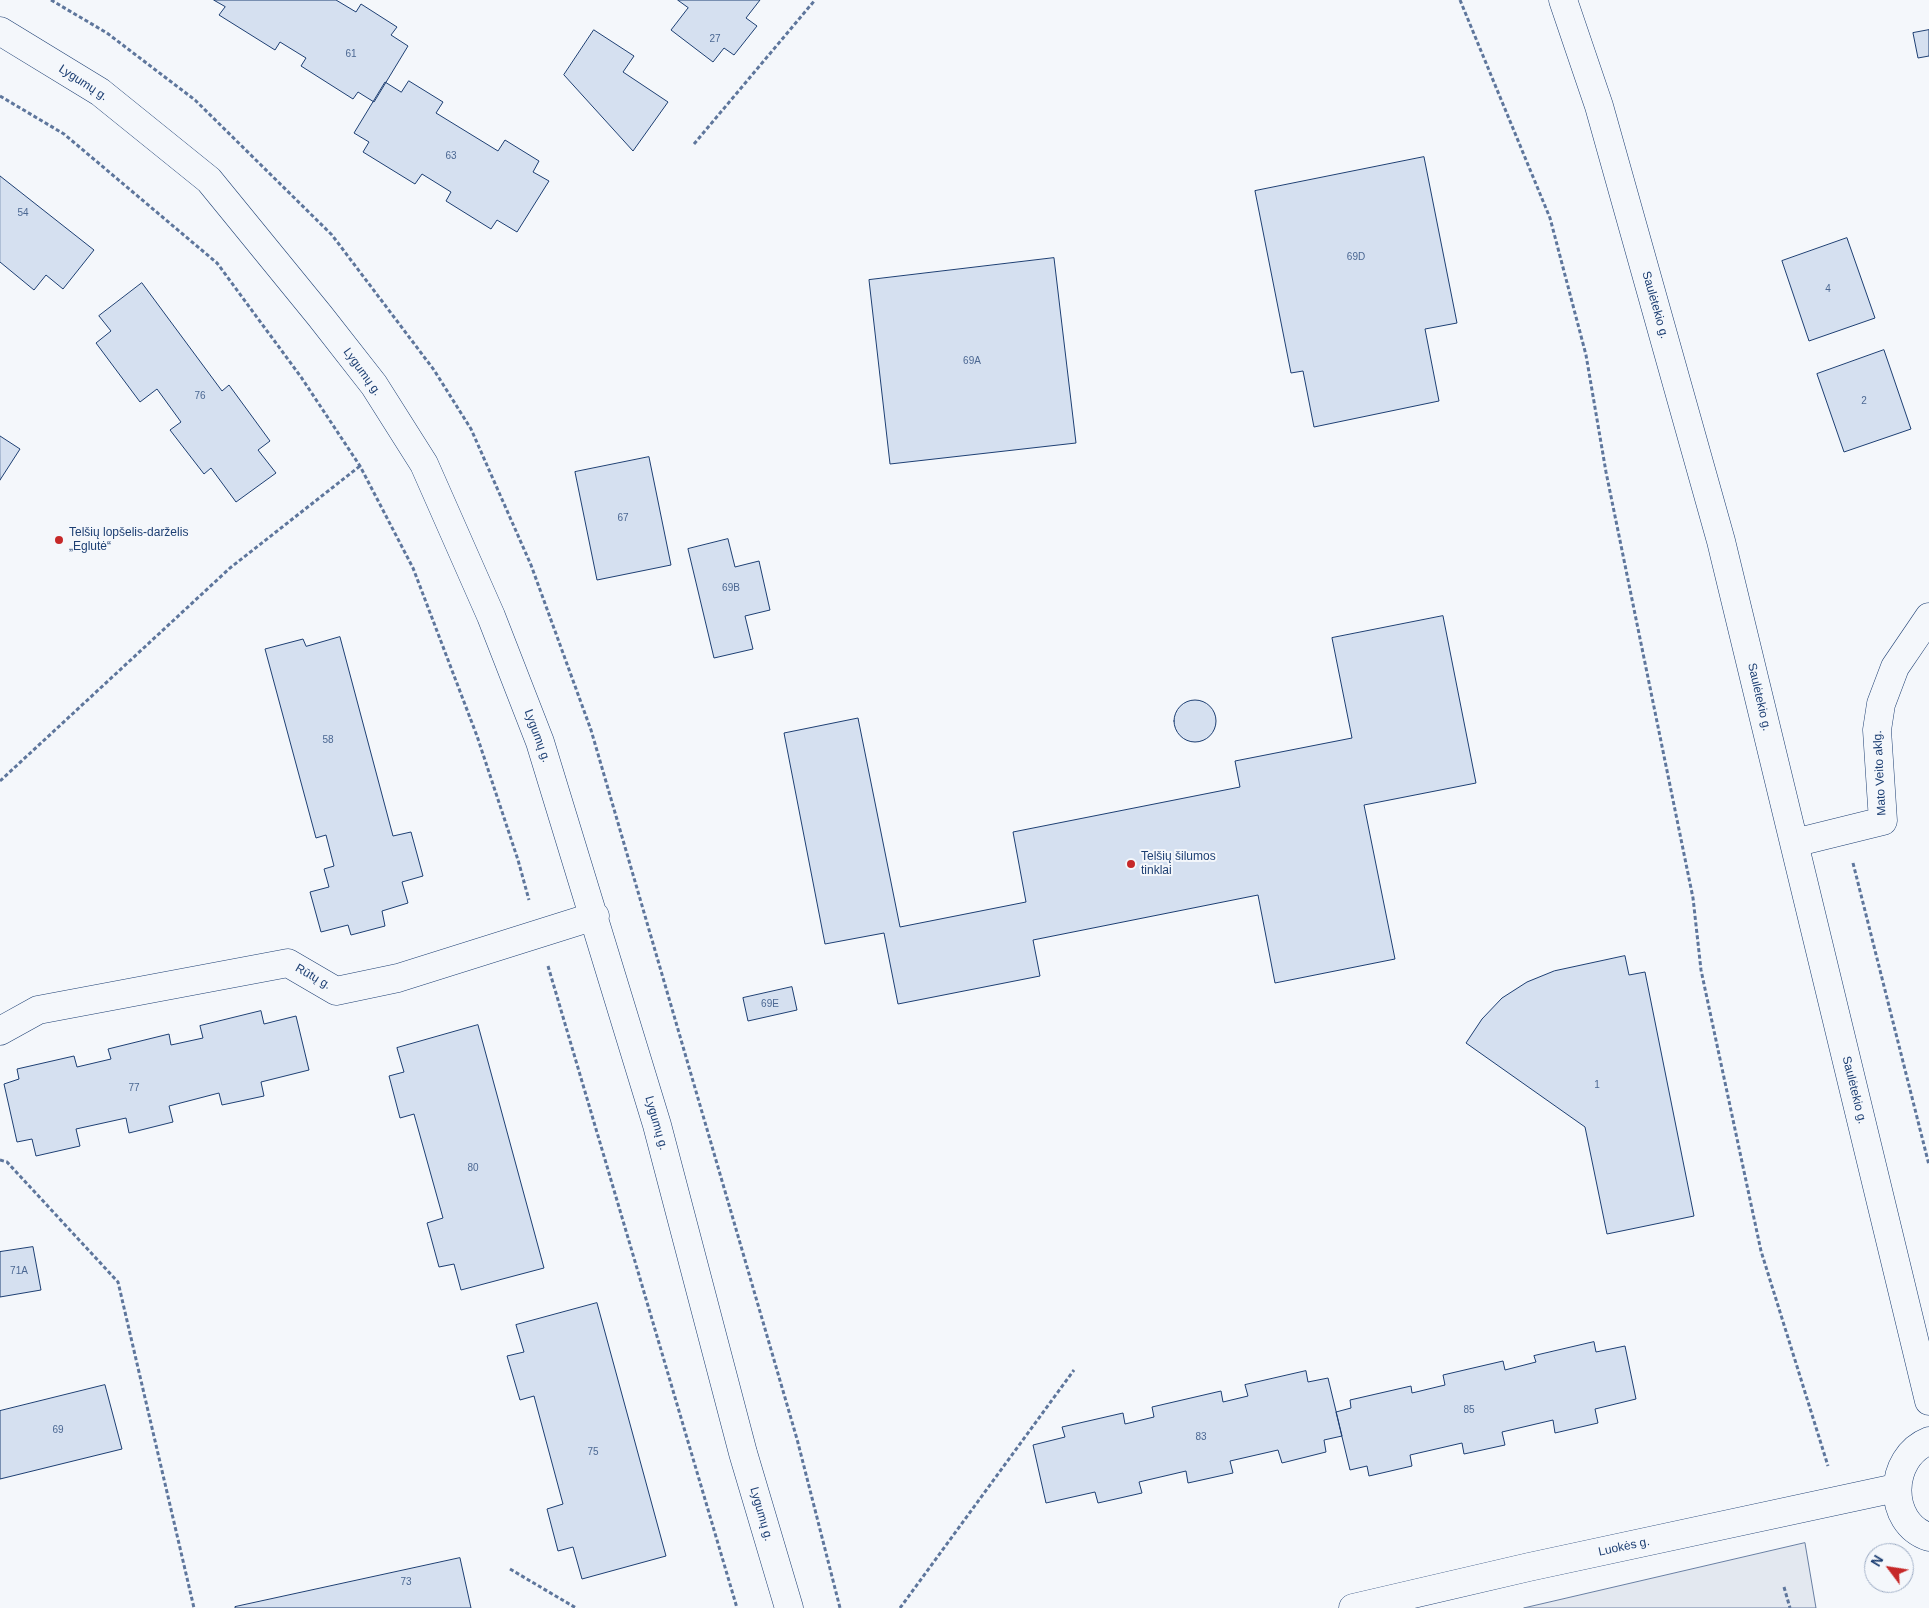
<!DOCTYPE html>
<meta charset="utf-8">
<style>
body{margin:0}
#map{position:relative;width:1929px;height:1608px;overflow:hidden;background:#f4f7fb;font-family:Helvetica,sans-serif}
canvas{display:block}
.north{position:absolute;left:1864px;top:1543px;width:50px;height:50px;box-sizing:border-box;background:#f4f7fb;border:1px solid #9eadc5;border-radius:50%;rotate:301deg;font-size:14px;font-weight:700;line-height:20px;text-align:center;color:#1d3f73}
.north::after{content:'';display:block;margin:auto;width:18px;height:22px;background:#c62828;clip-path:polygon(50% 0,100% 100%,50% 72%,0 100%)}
</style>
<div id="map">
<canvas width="1929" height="1608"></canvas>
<div class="north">N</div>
</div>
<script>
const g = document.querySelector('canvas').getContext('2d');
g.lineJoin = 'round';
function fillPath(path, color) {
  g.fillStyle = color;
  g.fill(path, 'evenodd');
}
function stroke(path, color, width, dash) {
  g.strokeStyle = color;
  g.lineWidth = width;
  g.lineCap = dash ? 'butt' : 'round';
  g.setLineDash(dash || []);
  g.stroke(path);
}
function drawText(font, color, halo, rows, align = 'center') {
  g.font = font + ' Helvetica,sans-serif';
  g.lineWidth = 4;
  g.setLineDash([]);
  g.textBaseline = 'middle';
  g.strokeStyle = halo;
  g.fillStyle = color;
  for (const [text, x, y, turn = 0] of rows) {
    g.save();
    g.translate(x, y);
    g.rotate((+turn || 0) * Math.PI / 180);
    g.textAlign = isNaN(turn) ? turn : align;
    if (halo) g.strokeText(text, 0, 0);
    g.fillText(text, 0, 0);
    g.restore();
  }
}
const parking = new Path2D(`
 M1805,1543L1816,1608H1524Z`);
const building = new Path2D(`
 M214,0H336L356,12L361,4L397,27L391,35L408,46L374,102L358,92L353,99L301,66L306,58L280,42L275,50L219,15L225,7Z
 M678,0H760L746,18L757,26L734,55L724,48L713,62L671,30L688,8Z
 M594,30L634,56L623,72L668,102L633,151L564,75Z
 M1929,30V56L1918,58L1913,33Z
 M409,81L443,102L436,113L498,151L505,140L539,161L533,172L549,181L517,232L497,220L491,229L446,201L451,192L422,174L415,184L363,152L369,142L354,133L385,82L401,92Z
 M1424,157L1457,323L1425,329L1439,401L1314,427L1303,371L1291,373L1255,191Z
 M0,176L94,250L63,289L46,275L34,290L0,262Z
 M1847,238L1875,318L1809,341L1782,261Z
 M1054,258L1076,443L890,464L869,280Z
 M142,283L222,391L229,385L270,441L258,450L276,473L236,502L211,468L204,474L170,430L181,422L157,389L140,402L96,343L111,331L99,316Z
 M1884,350L1911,429L1844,452L1817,374Z
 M0,436L20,449L0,480Z
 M649,457L671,565L597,580L575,472Z
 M728,539L735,567L759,561L770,610L745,616L753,649L714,658L688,549Z
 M1443,616L1476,783L1364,805L1395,959L1275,983L1258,895L1033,940L1040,976L898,1004L884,933L825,944L784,733L858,718L900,927L1026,902L1013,832L1240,787L1235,761L1352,738L1332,638Z
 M340,637L393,836L411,832L423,876L402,882L408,903L382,911L385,926L351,935L348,925L321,932L310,892L329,887L324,869L334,866L326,835L316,838L265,649L303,639L306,646Z
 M1174 721a21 21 0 1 1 42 0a21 21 0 1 1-42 0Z
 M1625,956L1629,975L1645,972L1694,1216L1607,1234L1585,1127L1466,1043L1482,1019L1502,998L1527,982L1554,971Z
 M792,987L797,1010L748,1021L743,998Z
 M261,1011L264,1024L296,1016L309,1070L261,1082L264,1096L222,1105L219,1093L169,1106L173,1122L129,1133L126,1118L76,1129L80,1146L36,1156L32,1139L17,1142L4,1084L19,1079L17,1069L74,1056L77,1067L111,1059L108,1049L169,1034L171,1045L203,1038L200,1026Z
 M478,1025L544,1268L461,1290L454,1264L439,1267L427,1223L443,1218L414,1114L400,1118L389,1076L404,1072L397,1048Z
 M33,1247L41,1290L0,1297V1252Z
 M597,1303L666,1556L582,1579L573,1547L558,1551L547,1509L563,1504L534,1396L520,1400L507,1356L524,1352L516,1325Z
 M1594,1342L1596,1352L1625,1346L1636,1399L1595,1409L1598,1423L1555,1433L1553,1420L1502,1432L1505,1445L1464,1454L1462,1443L1410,1455L1412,1466L1369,1476L1367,1466L1350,1470L1336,1412L1351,1408L1350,1400L1411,1386L1412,1393L1445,1385L1443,1375L1503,1361L1505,1370L1536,1362L1534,1356Z
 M1306,1371L1308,1382L1328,1378L1342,1436L1324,1440L1326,1452L1282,1463L1278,1450L1230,1461L1233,1473L1188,1483L1186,1471L1139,1482L1142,1493L1098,1503L1095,1492L1046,1503L1033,1445L1065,1437L1062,1427L1123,1413L1125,1424L1154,1417L1152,1407L1221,1391L1223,1402L1248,1396L1245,1385Z
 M105,1385L122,1449L0,1479V1411Z
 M460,1558L471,1608H235V1607Z`);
const path = new Path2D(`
 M51,0L107,33L195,100L332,235L434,370L471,429L531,565L591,730L797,1439L840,1608
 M1460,0L1550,218L1586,355L1606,472L1693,898L1701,970L1761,1251L1828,1466
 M0,96L64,134L217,263L301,377L360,466L413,568L477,736L518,860L529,900
 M694,144L815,0
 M0,781L230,568L360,466
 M1853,863L1929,1165
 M548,966L737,1608
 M0,1160L7,1162L118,1282L194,1608
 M510,1569L576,1608
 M1784,1587L1790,1608
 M900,1608L1074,1370`);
const street = new Path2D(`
 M1563,0L1599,106L1721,541L1929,1401
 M0,31L100,92L209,180L320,316L374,385L424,464L491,616L540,742L657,1125L743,1453L789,1608
 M1794,843L1883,821L1877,730L1881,704L1895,667L1929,617
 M0,1031L38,1010L288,963L336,991L398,978L595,916`);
const secondary = new Path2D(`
 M1929,1441C1888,1457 1886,1523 1929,1537
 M1353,1608L1529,1567L1896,1488`);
const markers = [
 [59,540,5,"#c62828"],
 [1131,864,5,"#c62828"]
];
const numberNames = [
 ["27",715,39],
 ["61",351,54],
 ["63",451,156],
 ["54",23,213],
 ["69D",1356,257],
 ["4",1828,289],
 ["69A",972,361],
 ["76",200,396],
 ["2",1864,401],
 ["67",623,518],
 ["69B",731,588],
 ["58",328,740],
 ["69E",770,1004],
 ["1",1597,1085],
 ["77",134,1088],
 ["80",473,1168],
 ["71A",19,1271],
 ["85",1469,1410],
 ["69",58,1430],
 ["83",1201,1437],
 ["75",593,1452],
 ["73",406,1582]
];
const streetNames = [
 ["Lygumų g.",83,83,33],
 ["Saulėtekio g.",1655,305,74],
 ["Lygumų g.",362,372,54],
 ["Saulėtekio g.",1759,697,77],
 ["Lygumų g.",537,736,70],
 ["Mato Veito aklg.",1880,773,-93],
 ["Rūtų g.",313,977,30],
 ["Saulėtekio g.",1854,1090,76],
 ["Lygumų g.",656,1123,74],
 ["Lygumų g.",761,1514,74],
 ["Luokės g.",1624,1547,-12]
];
const poiNames = [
 ["Telšių lopšelis-darželis",69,533],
 ["„Eglutė“",69,547],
 ["Telšių šilumos",1141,857],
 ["tinklai",1141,871]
];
fillPath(parking, '#e3e8f0');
stroke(parking, '#687fa3', 1);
fillPath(building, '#d5e0f0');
stroke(building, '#1d3f73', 1);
stroke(street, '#1d3f73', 29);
stroke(secondary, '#1d3f73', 29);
stroke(path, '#5e769c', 3, [4, 2.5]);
stroke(street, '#f4f7fb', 28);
stroke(secondary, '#f4f7fb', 28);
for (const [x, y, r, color] of markers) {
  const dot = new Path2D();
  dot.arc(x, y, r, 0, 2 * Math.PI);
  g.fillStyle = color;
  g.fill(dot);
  stroke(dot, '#f4f7fb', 2);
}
drawText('10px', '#4b6792', null, numberNames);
drawText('12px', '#1d3f73', '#f4f7fb', streetNames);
drawText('12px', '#1d3f73', '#f4f7fb', poiNames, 'left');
</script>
